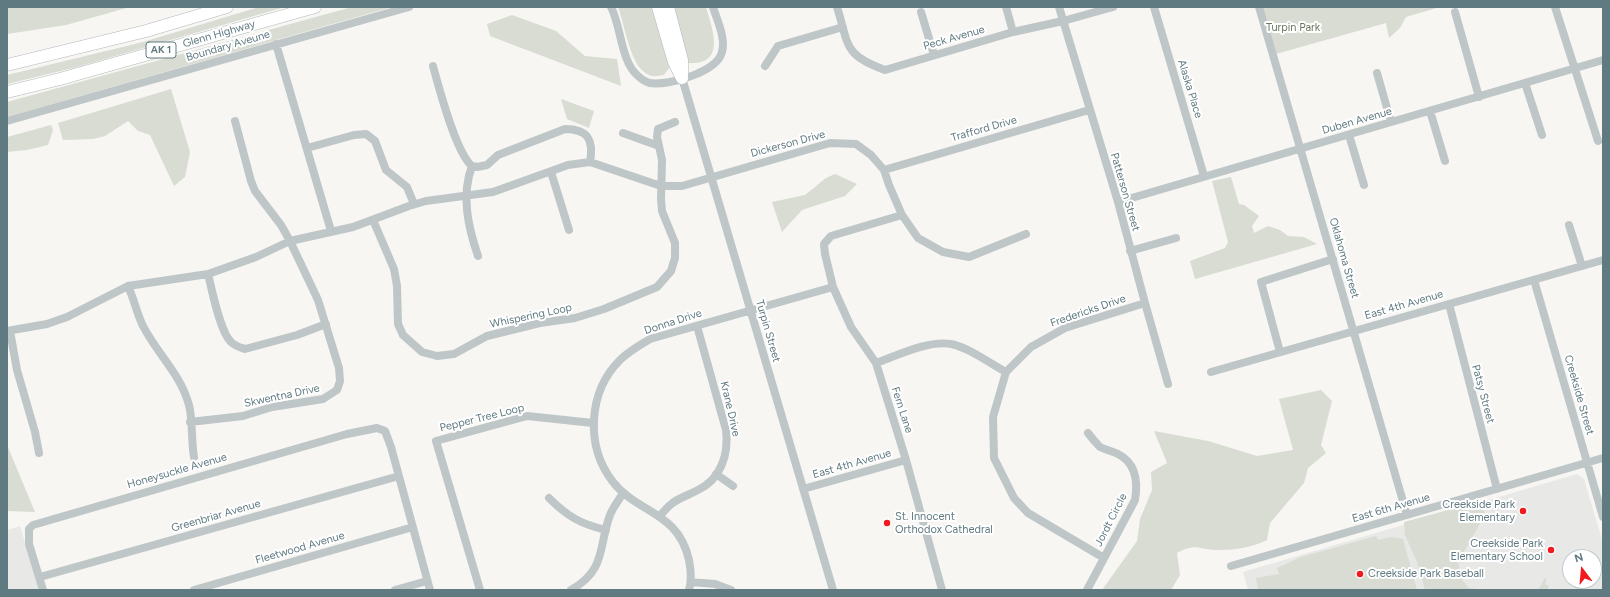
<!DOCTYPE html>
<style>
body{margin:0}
#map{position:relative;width:1610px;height:597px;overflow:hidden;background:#f7f6f3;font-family:Figtree,sans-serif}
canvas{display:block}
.frame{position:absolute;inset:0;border:8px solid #607a81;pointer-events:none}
.north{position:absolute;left:1562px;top:549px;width:40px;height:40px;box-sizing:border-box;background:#fff;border:1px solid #bfcacd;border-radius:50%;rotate:344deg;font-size:11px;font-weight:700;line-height:16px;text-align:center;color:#607a81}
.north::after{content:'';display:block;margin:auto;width:14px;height:18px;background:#f01a1f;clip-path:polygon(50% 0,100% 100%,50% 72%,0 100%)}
</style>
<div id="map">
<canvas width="1610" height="597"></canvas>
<div class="frame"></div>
<div class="north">N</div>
</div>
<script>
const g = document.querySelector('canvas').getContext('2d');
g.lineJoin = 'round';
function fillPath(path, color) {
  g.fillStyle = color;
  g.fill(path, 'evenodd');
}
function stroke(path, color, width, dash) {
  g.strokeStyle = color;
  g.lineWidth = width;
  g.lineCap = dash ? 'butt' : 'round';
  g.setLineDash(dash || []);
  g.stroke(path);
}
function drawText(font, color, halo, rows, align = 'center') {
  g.font = font + ' Figtree,sans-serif';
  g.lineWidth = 4;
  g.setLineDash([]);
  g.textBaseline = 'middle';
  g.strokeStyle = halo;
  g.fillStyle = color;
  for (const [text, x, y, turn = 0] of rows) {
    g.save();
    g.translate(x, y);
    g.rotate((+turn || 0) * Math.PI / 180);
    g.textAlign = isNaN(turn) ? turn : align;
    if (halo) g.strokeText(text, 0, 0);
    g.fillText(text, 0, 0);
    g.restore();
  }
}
const built = new Path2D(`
 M1577,474L1584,479L1603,543V590H1248L1243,572ZM1570,557H1594V581H1570Z
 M20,526L39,590H7V530Z`);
const green = new Path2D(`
 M7,7H130L66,25L7,34Z
 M259,7H285L77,67L7,84V75L143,42Z
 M352,7H392L7,117V102Z
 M618,7H653L670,67L664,75C656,77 649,77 643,71C630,61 624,23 618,7Z
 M674,7H706C712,28 727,65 689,63L685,58Z
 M1262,7H1440L1406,17L1400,28L1389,38L1386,23L1276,54Z
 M512,15L556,31L585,56L617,59L621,86L490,36L487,24Z
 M171,89L190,152L185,177L174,186L150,135L138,131L128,121L105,136L93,139L63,140L58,123Z
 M561,99L594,111L589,128L567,119Z
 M51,125L53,130L48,145L27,150L7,152V137Z
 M835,174L857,184L845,196L802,210L782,232L772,202L805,195L826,178Z
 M1231,177L1239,204L1244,205L1259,216L1252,226L1254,233L1268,226L1280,230L1288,236L1304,237L1317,244L1195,279L1190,261L1225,248L1228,242L1212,181Z
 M1321,390L1332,401L1321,445L1326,453L1308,468L1304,483L1270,523L1267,540C1253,547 1236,550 1219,550C1200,550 1196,542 1177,553L1180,575L1171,590H1102L1137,541L1140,519L1152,490L1151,472L1167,463L1154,431L1208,441L1257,456L1293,450L1279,399Z
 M7,445L35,512L7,511Z
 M1481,501L1485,515L1458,562L1462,580L1469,588L1485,590H1425L1417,562L1405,535L1404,522Z
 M1376,536L1378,540L1391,537L1403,539L1417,590H1258L1256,578L1279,574L1277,568L1301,557Z
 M1545,578L1547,580L1545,584L1549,586L1547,590H1538Z`);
const minor = new Path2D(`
 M611,7C621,26 621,61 637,75C640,78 646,82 650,83C669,86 717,72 722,52C726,38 717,20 713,7
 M837,7C849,45 843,55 885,70L1013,32L1063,21L1113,7
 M1006,7L1013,32
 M1059,7L1118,202L1145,303L1168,384
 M1154,7L1204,176
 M1259,7L1407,515
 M1555,7L1598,141
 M921,12L934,55
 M1455,12L1479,97
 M276,44L331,231
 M433,66C439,88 456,153 472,166C461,195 468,227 478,256
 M765,66L778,46L843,27
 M1377,73L1391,122
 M682,78L833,590
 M1525,83L1542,135
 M1430,111L1445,161
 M7,121L409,7
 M1349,135L1364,185
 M659,146L657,137L658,129L675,122
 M307,148L354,135L366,134L375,141L386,170L407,187L414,204
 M472,166L477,167L487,165L498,155L565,129C588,129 594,140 590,162
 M884,170L1089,110
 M551,172L569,230
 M1118,202L1603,60
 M902,215L831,236L824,244L825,254L833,287L851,327L876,363L906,460L942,590
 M373,220L394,269L397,286L398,324L403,335L422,352L437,356L454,354L487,336L540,323L575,318L604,309L657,287L671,271L675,258V243L662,211L661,199L662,160L659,146L623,133
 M1569,225L1582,266
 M1130,251L1176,238
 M208,274C212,290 220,332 231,342C235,346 239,347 245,349L297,335L326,324
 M1534,280L1603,517
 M128,286C134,299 137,314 143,326C158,355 180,373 189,405C193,421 191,440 194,457
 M1449,304L1497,489
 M7,331L47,324L67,317L128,286L208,274L256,257L290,241L353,227L409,206L426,201L493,192L568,165L590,162L661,186H682L830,143L856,144L871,155L884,170L889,185L902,215L918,238L943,252L969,257L1026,234
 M10,331L17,370L35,432L39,453
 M1280,352L1261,282L1333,259
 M876,363C896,356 928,340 951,344C970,348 989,363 1006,372
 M1211,372L1603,260
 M190,422L243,416L272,407L323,399L337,390L340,381L339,368L318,300L290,241L281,225L255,191L251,181L235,121
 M716,474L733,486
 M803,489L906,460
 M549,498C568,517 581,524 606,530
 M660,516C674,498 679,500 698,490C721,479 729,454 726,430L697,326
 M1104,558L1028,513L1014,498L994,458L993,417L1006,372L1031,347L1065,328L1145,303
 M1231,566L1603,458
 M40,577L399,476
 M691,582L715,584L731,590
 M43,590L29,544V529L33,525L347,434L377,428L385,431L391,447L430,590
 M194,590L413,527
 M395,590L427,581
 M480,590L436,441L527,416L593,423
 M571,590C607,569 598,547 610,515C613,507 619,500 623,493
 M689,590C692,580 691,570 689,560C678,511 638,514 613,482C585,446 588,392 620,360C629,351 640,345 650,339L833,287
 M1087,590L1135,500C1138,482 1136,463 1118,454C1112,451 1106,450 1100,447C1096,443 1091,437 1088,433`);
const highway = new Path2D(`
 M658,7L674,62L682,78
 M668,7L682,60V75
 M7,65L146,31L227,7
 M7,92L60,79L315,7`);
const markers = [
 [1523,511,4,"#f01a1f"],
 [887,523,4,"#f01a1f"],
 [1551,550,4,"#f01a1f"],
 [1360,574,4,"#f01a1f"]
];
const shields = [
 [161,50,30]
];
const shieldNames = [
 ["AK 1",161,50]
];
const parkNames = [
 ["Turpin Park",1293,28]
];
const streetNames = [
 ["Glenn Highway",219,34,-16],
 ["Peck Avenue",954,38,-16],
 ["Boundary Aveune",228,46,-16],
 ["Alaska Place",1190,89,73],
 ["Duben Avenue",1357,121,-16],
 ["Trafford Drive",984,129,-16],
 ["Dickerson Drive",788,144,-15],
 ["Patterson Street",1125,192,74],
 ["Oklahoma Street",1344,258,74],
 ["East 4th Avenue",1404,305,-16],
 ["Fredericks Drive",1088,311,-19],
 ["Whispering Loop",531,316,-12],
 ["Donna Drive",673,322,-18],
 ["Turpin Street",768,331,74],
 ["Patsy Street",1483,394,75],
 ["Creekside Street",1579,395,74],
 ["Skwentna Drive",282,396,-12],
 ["Krane Drive",730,409,77],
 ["Fern Lane",902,410,72],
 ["Pepper Tree Loop",482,418,-14],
 ["East 4th Avenue",852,464,-16],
 ["Honeysuckle Avenue",177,471,-16],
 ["East 6th Avenue",1391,508,-16],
 ["Greenbriar Avenue",216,516,-16],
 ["Jordt Circle",1111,520,-63],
 ["Fleetwood Avenue",300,548,-16]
];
const poiNames = [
 ["Creekside Park",1515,505],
 ["Elementary",1515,518],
 ["St. Innocent",895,517,"left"],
 ["Orthodox Cathedral",895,530,"left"],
 ["Creekside Park",1543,544],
 ["Elementary School",1543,557],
 ["Creekside Park Baseball",1368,574,"left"]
];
fillPath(built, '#e8e8e7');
fillPath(green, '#d8dcd2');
stroke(highway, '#b2b9bb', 13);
stroke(minor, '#bfc6c8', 8);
stroke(highway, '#fff', 12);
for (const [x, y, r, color] of markers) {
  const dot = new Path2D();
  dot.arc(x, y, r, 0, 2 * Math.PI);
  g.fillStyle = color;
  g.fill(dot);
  stroke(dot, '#fff', 1.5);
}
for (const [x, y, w] of shields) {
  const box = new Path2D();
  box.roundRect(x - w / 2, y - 8, w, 16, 3);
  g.fillStyle = '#fff';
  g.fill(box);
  stroke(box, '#607a81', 1);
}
drawText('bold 10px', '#607a81', null, shieldNames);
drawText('11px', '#6a785f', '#fff', parkNames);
drawText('11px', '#607a81', '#fff', streetNames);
drawText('11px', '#607a81', '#fff', poiNames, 'right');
</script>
